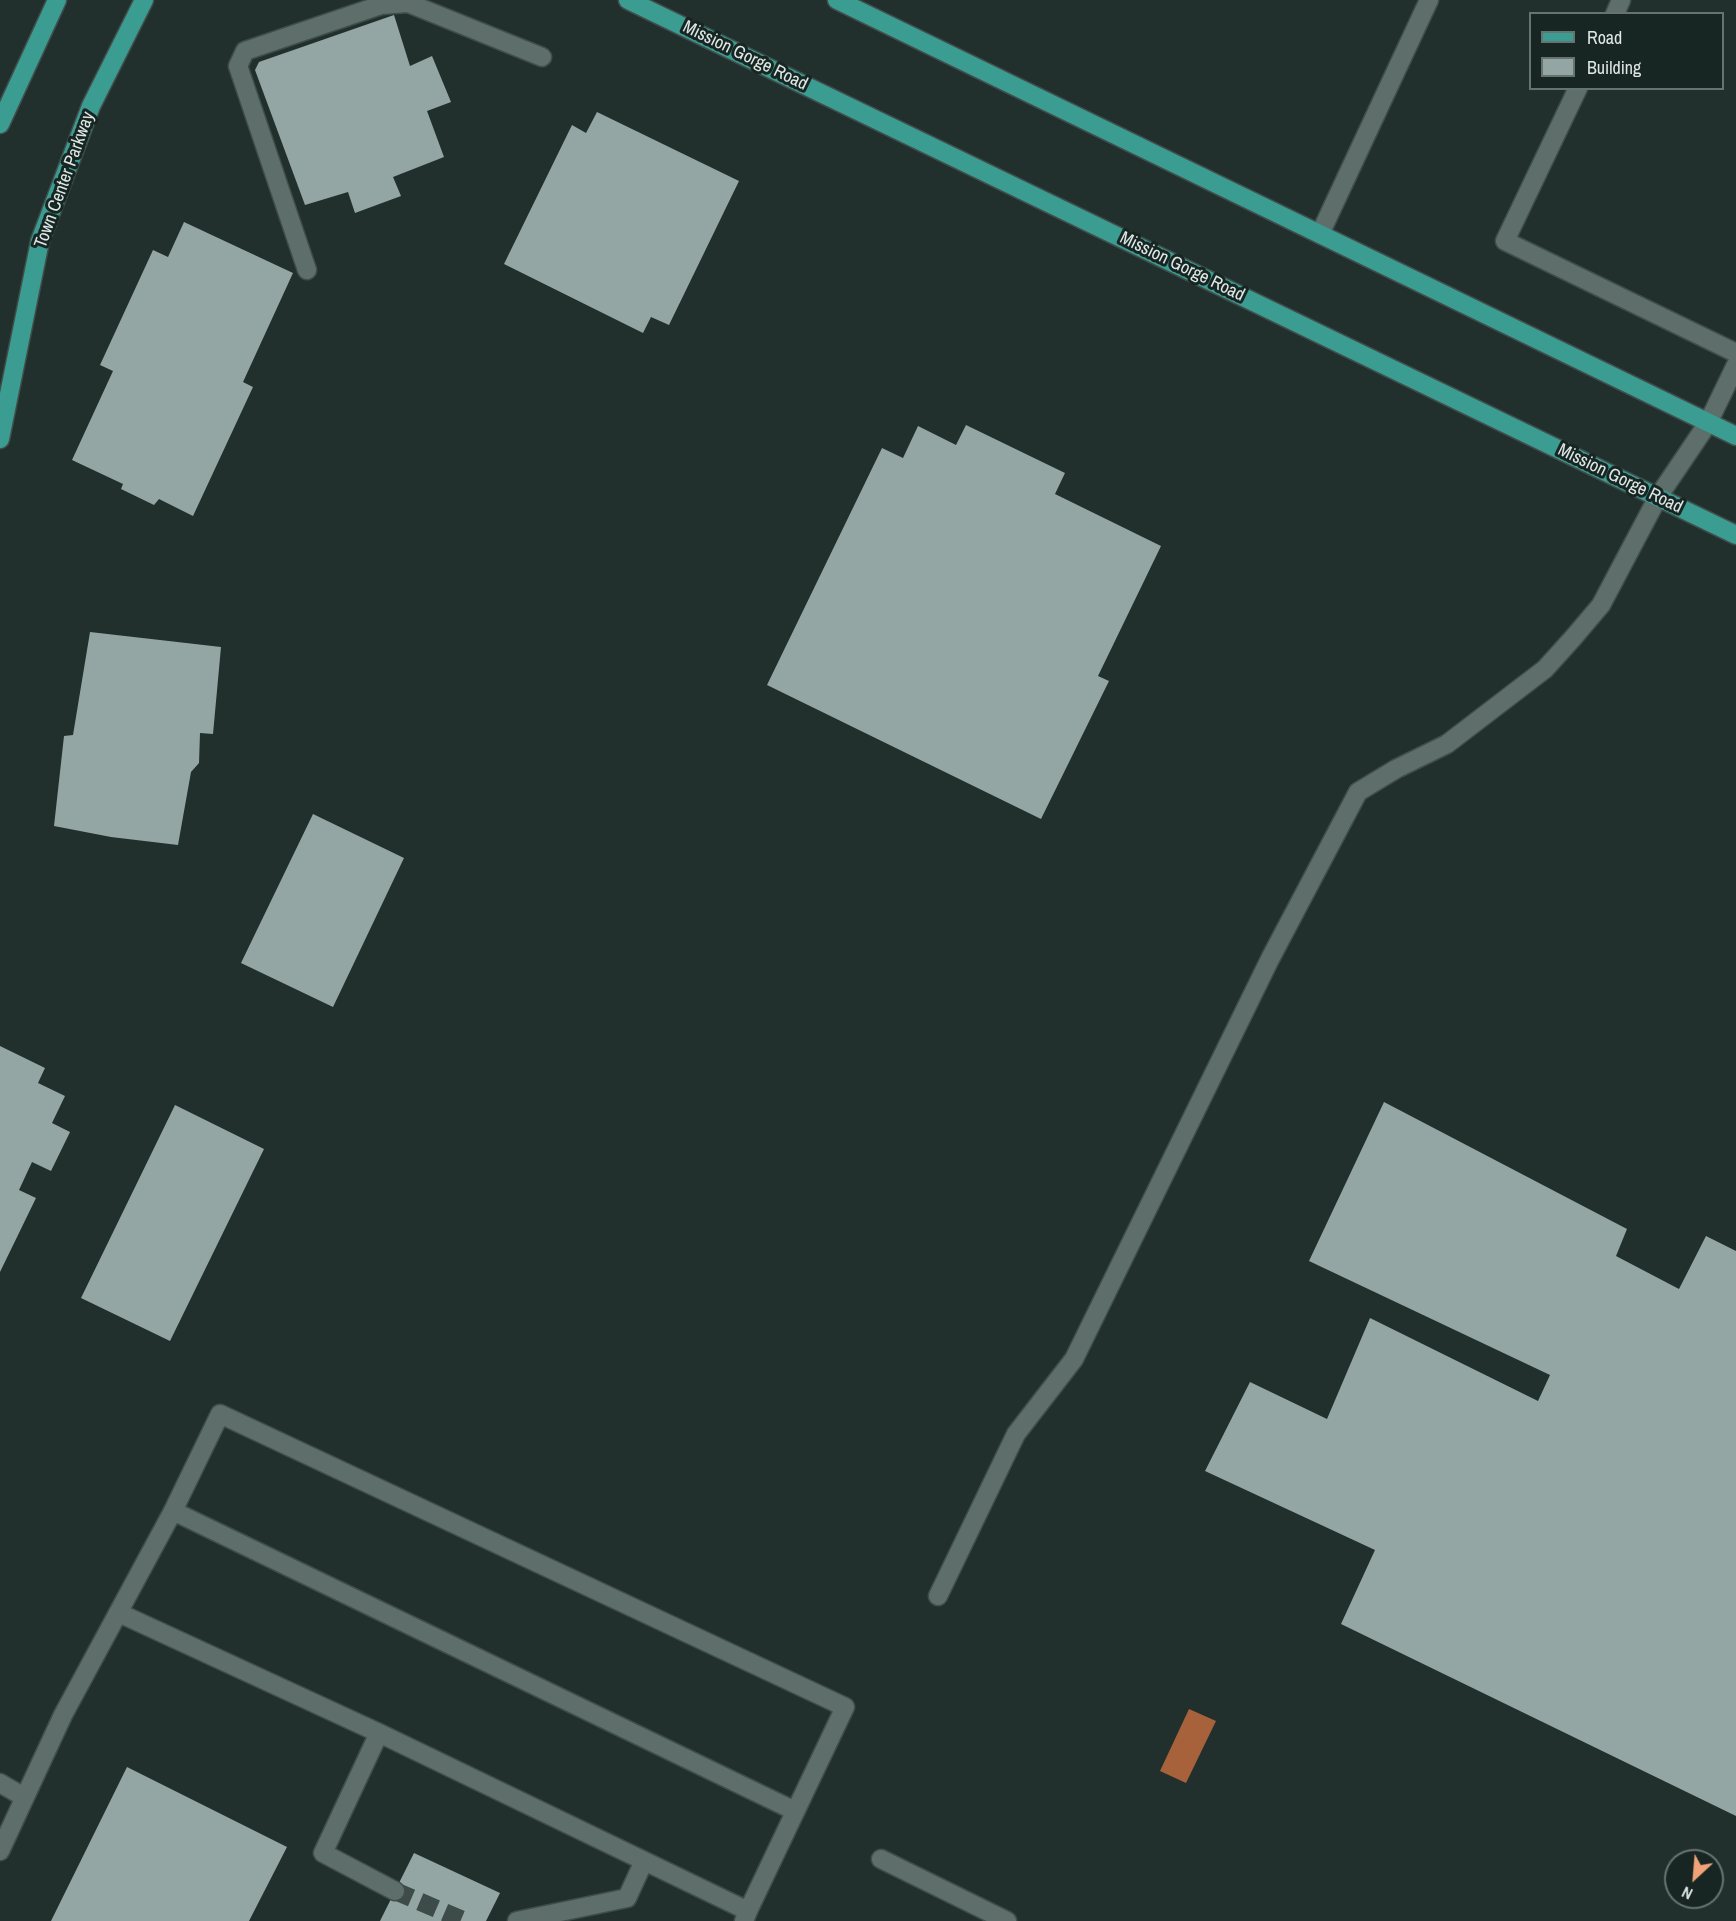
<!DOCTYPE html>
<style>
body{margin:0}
#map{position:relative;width:1736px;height:1921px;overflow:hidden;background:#21302d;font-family:"Archivo Narrow",sans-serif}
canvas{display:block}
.legend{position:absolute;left:1529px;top:12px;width:195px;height:78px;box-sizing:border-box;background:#172623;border:2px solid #677371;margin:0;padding:8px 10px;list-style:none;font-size:18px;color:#dee7e5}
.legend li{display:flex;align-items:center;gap:12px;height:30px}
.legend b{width:30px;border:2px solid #677371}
.north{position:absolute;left:1664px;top:1849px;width:60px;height:60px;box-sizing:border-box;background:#172623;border:2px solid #677371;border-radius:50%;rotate:206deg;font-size:16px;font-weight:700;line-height:24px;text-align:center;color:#dee7e5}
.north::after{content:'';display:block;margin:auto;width:21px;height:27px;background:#f0a279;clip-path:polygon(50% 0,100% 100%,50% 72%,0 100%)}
</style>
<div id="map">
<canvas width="1736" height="1921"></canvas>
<ul class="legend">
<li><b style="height:8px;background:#3b9c92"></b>Road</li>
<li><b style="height:16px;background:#94a6a3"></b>Building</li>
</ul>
<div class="north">N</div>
</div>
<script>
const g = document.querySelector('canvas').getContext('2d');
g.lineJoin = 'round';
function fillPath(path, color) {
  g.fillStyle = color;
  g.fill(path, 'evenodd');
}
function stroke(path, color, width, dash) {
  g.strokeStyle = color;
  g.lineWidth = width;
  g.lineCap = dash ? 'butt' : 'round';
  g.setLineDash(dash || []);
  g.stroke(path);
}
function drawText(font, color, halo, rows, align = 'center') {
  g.font = font + ' "Archivo Narrow",sans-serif';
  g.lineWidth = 6;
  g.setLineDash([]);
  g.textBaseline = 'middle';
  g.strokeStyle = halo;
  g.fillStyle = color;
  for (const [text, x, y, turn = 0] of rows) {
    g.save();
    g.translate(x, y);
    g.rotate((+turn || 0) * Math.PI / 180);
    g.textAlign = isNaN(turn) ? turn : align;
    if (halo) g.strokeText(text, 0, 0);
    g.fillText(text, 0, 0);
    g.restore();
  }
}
const water = new Path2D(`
 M1189,1709L1216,1721L1186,1783L1160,1771Z`);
const building = new Path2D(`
 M394,15L410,66L432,56L451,102L427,111L444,157L393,177L401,196L355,213L348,192L305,205L255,70L259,62Z
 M597,112L739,181L669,325L651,317L643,333L504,264L572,125L586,133Z
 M184,222L293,273L243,382L253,387L193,516L159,499L154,505L121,489L123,484L72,460L113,371L100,365L153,250L168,257Z
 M966,425L1065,473L1055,494L1161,546L1098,676L1109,681L1041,819L767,685L882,448L903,458L918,426L956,445Z
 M90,632L221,647L213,734L200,733L199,763L191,772L178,845L111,837L54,826L64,736L73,735Z
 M313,814L404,858L333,1007L241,963Z
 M0,1046L45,1068L38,1083L65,1096L52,1123L70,1132L51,1171L32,1162L19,1190L36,1198L0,1272Z
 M1384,1102L1627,1229L1616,1256L1679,1289L1706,1236L1736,1251V1816L1341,1624L1375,1550L1205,1471L1250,1382L1327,1419L1370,1318L1538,1401L1550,1375L1309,1261Z
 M175,1105L264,1149L170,1341L81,1298Z
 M127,1767L287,1847L249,1921H51Z
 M414,1853L500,1893L486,1921H380Z`);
const minorTunnel = new Path2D(`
 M395,1891L465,1921`);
const minor = new Path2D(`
 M1615,14L1621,0
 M1578,88L1505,241L1736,353
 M1320,234L1429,0
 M307,270L238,66L245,51L381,5L408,3L542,57
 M173,1511L795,1811
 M938,1596L1016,1434L1074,1359L1270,959L1358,792L1396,769L1447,744L1545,669L1573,638L1601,605L1658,497L1708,423L1736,365
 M119,1613L379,1733L748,1911L744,1921
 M379,1733L323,1853L395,1891
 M0,1783L24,1797
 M0,1851L63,1715L173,1511L220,1414L845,1707L748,1911
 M881,1859L1007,1921
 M517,1921L627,1898L644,1861`);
const major = new Path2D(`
 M628,0L1736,535
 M837,0L1736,436
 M0,124L57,0
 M0,439L40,241L91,106L144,0`);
const streetNames = [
 ["Mission Gorge Road",745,56,26],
 ["Town Center Parkway",65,180,-70],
 ["Mission Gorge Road",1182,267,26],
 ["Mission Gorge Road",1620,479,26]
];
fillPath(water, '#a8623b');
fillPath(building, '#94a6a3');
stroke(minorTunnel, '#3d4b49', 18, [18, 9]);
stroke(minor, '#404e4b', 21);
stroke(major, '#404e4b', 21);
stroke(minor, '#5e6e6b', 18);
stroke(major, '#3b9c92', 18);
drawText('18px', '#dee7e5', '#172623', streetNames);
</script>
